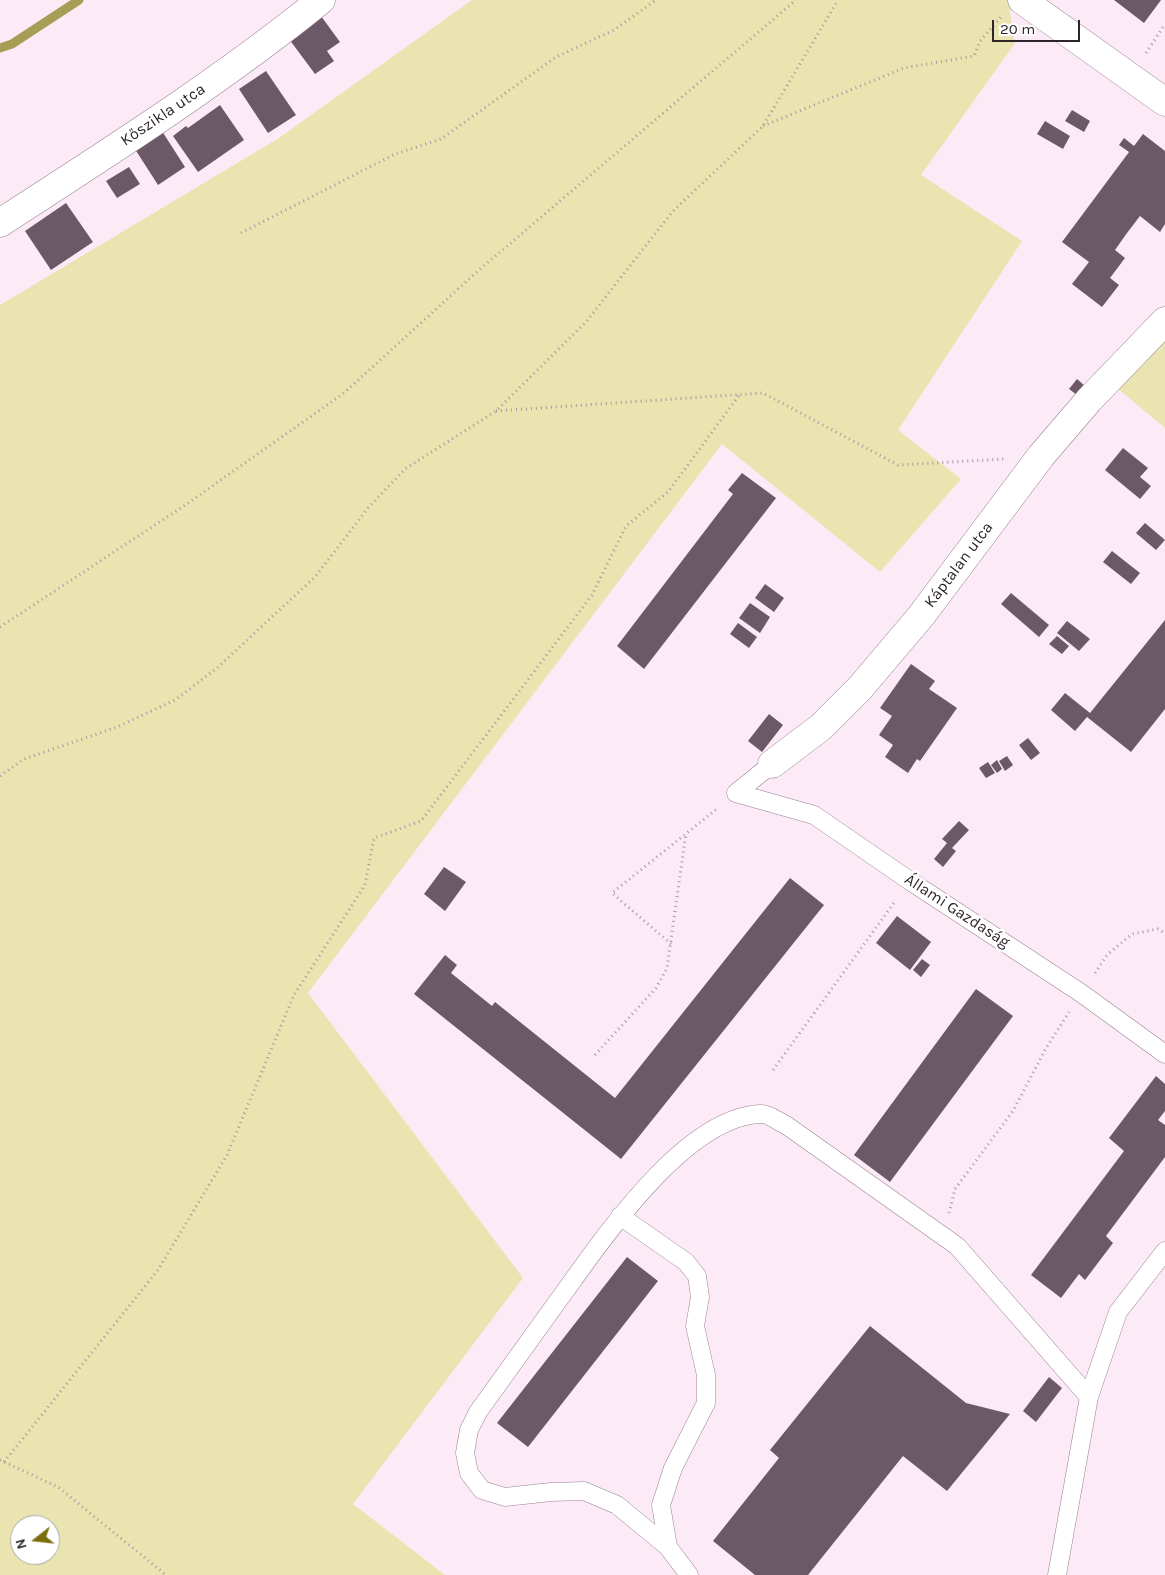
<!DOCTYPE html>
<meta charset="utf-8">
<style>
body{margin:0}
#map{position:relative;width:1165px;height:1575px;overflow:hidden;background:#fceaf7;font-family:Karla,sans-serif}
canvas{display:block}
.north{position:absolute;left:10px;top:1515px;width:50px;height:50px;box-sizing:border-box;background:#fff;border:1px solid #aba8aa;border-radius:50%;rotate:254deg;font-size:14px;font-weight:700;line-height:20px;text-align:center;color:#2e252b}
.north::after{content:'';display:block;margin:auto;width:18px;height:22px;background:#7b6f0d;clip-path:polygon(50% 0,100% 100%,50% 72%,0 100%)}
.scale{position:absolute;left:992px;top:20px;width:88px;height:22px;box-sizing:border-box;border:2px solid #2e252b;border-top:0;padding-left:6px;font-size:15px;line-height:18px;white-space:nowrap;color:#2e252b;-webkit-text-stroke:4px #fff;paint-order:stroke}
</style>
<div id="map">
<canvas width="1165" height="1575"></canvas>
<div class="north">N</div>
<div class="scale">20 m</div>
</div>
<script>
const g = document.querySelector('canvas').getContext('2d');
g.lineJoin = 'round';
function fillPath(path, color) {
  g.fillStyle = color;
  g.fill(path, 'evenodd');
}
function stroke(path, color, width, dash) {
  g.strokeStyle = color;
  g.lineWidth = width;
  g.lineCap = dash ? 'butt' : 'round';
  g.setLineDash(dash || []);
  g.stroke(path);
}
function drawText(font, color, halo, rows, align = 'center') {
  g.font = font + ' Karla,sans-serif';
  g.lineWidth = 5;
  g.setLineDash([]);
  g.textBaseline = 'middle';
  g.strokeStyle = halo;
  g.fillStyle = color;
  for (const [text, x, y, turn = 0] of rows) {
    g.save();
    g.translate(x, y);
    g.rotate((+turn || 0) * Math.PI / 180);
    g.textAlign = isNaN(turn) ? turn : align;
    if (halo) g.strokeText(text, 0, 0);
    g.fillText(text, 0, 0);
    g.restore();
  }
}
const green = new Path2D(`
 M472,0H1008L1015,43L921,175L1022,241L898,430L961,479L880,572L722,444L308,993L523,1278L353,1504L445,1575H0V305L279,138ZM20,1525H50V1555H20Z
 M1165,337V428L1117,388Z`);
const stream = new Path2D(`
 M0,48L12,44L79,0`);
const building = new Path2D(`
 M1114,0H1161L1144,23Z
 M321,16L340,42L327,51L334,61L315,74L289,39Z
 M266,71L296,115L268,133L239,89Z
 M220,105L244,140L198,172L173,136L186,126L188,128Z
 M1072,110L1090,121L1084,132L1065,121Z
 M1045,121L1070,136L1063,149L1037,134Z
 M160,128L185,167L158,185L133,146Z
 M1143,134L1165,151V224L1160,232L1140,216L1127,233L1115,250L1125,258L1110,278L1119,285L1102,307L1072,284L1089,262L1062,242L1129,152L1119,145L1124,138L1134,146Z
 M129,167L140,184L117,198L106,181Z
 M66,203L93,242L51,270L25,231Z
 M1077,379L1085,386L1077,395L1069,389Z
 M1123,448L1148,468L1140,477L1151,486L1140,499L1105,470Z
 M742,473L776,498L644,669L617,646L733,494L728,490Z
 M1145,523L1165,540L1156,550L1136,533Z
 M1112,551L1140,573L1131,584L1103,562Z
 M765,584L784,598L774,612L755,598Z
 M1011,593L1049,625L1039,637L1001,604Z
 M750,603L770,617L760,633L739,618Z
 M1165,620V709L1131,752L1087,717L1075,731L1051,710L1065,693L1090,713Z
 M1067,621L1090,639L1079,651L1057,633Z
 M738,623L757,637L749,648L730,634Z
 M1057,636L1069,646L1062,654L1049,644Z
 M911,664L935,681L929,689L957,708L920,761L917,759L908,773L885,757L893,745L879,735L892,716L880,708Z
 M769,714L783,725L762,752L748,741Z
 M1028,738L1040,753L1031,760L1019,745Z
 M1007,756L1013,765L1005,771L999,761Z
 M997,760L1002,769L997,773L991,765Z
 M988,762L995,773L986,778L979,768Z
 M959,821L969,830L952,848L956,851L943,867L934,859L947,843L942,839Z
 M444,867L466,882L445,911L424,894Z
 M790,878L824,905L621,1159L414,994L445,955L457,965L451,973L492,1006L495,1002L615,1098Z
 M897,916L931,942L910,970L876,943Z
 M922,959L930,965L921,977L913,970Z
 M976,989L1013,1016L890,1182L854,1155Z
 M1156,1076L1165,1084V1111L1158,1120L1165,1125V1157L1106,1236L1113,1243L1085,1280L1079,1274L1061,1298L1031,1275L1124,1151L1109,1138Z
 M627,1257L658,1281L528,1447L497,1423Z
 M870,1326L966,1403L1010,1414L947,1491L903,1456L808,1575H755L713,1541L779,1458L770,1450Z
 M1049,1377L1062,1388L1036,1422L1023,1411Z`);
const path = new Path2D(`
 M1146,53L1165,24
 M763,126L904,68L974,56L980,41L1001,17
 M241,233L395,154L441,139L556,57L614,30L656,0
 M496,411L763,393L898,465L1004,459
 M0,627L184,506L344,393L479,270L796,0
 M0,776L24,759L117,727L175,700L217,668L315,577L368,508L405,469L496,411L586,322L673,211L763,126L838,0
 M671,944L612,893L718,808
 M1095,973L1107,955L1132,934L1158,929L1165,933
 M595,1055L656,988L667,968L686,833
 M773,1070L896,900
 M949,1213L955,1189L1013,1111L1045,1050L1069,1012
 M0,1460L58,1487L166,1575
 M4,1462L158,1270L227,1155L294,995L365,885L374,838L421,821L592,595L626,526L668,492L740,394`);
const lane = new Path2D(`
 M736,793L814,815L910,881L1081,993L1165,1054
 M736,793L772,764
 M620,1216L686,1262L697,1276L700,1297L695,1326L706,1375V1403L673,1468L661,1505L668,1547L689,1575
 M668,1547L617,1505L584,1491L551,1492L505,1497L482,1490L469,1473L465,1453L469,1430L478,1412C505,1374 533,1336 560,1298C601,1242 685,1115 762,1114C769,1114 779,1122 786,1125L957,1246L1089,1397
 M1057,1575L1089,1397L1118,1312L1165,1251`);
const street = new Path2D(`
 M1022,0L1165,102
 M0,223C109,152 220,82 321,0
 M772,764L821,727L860,688L921,616L1041,456L1089,400L1165,321`);
const streetNames = [
 ["Kőszikla utca",163,115,-34],
 ["Káptalan utca",959,565,-53],
 ["Állami Gazdaság",957,911,33]
];
fillPath(green, '#eae4b0');
stroke(stream, '#a79d57', 9);
fillPath(building, '#6c5967');
stroke(lane, '#978291', 19);
stroke(street, '#978291', 29);
stroke(path, '#a798a2', 3, [1, 4]);
stroke(lane, '#fff', 18);
stroke(street, '#fff', 28);
drawText('16px', '#2e252b', '#fff', streetNames);
</script>
